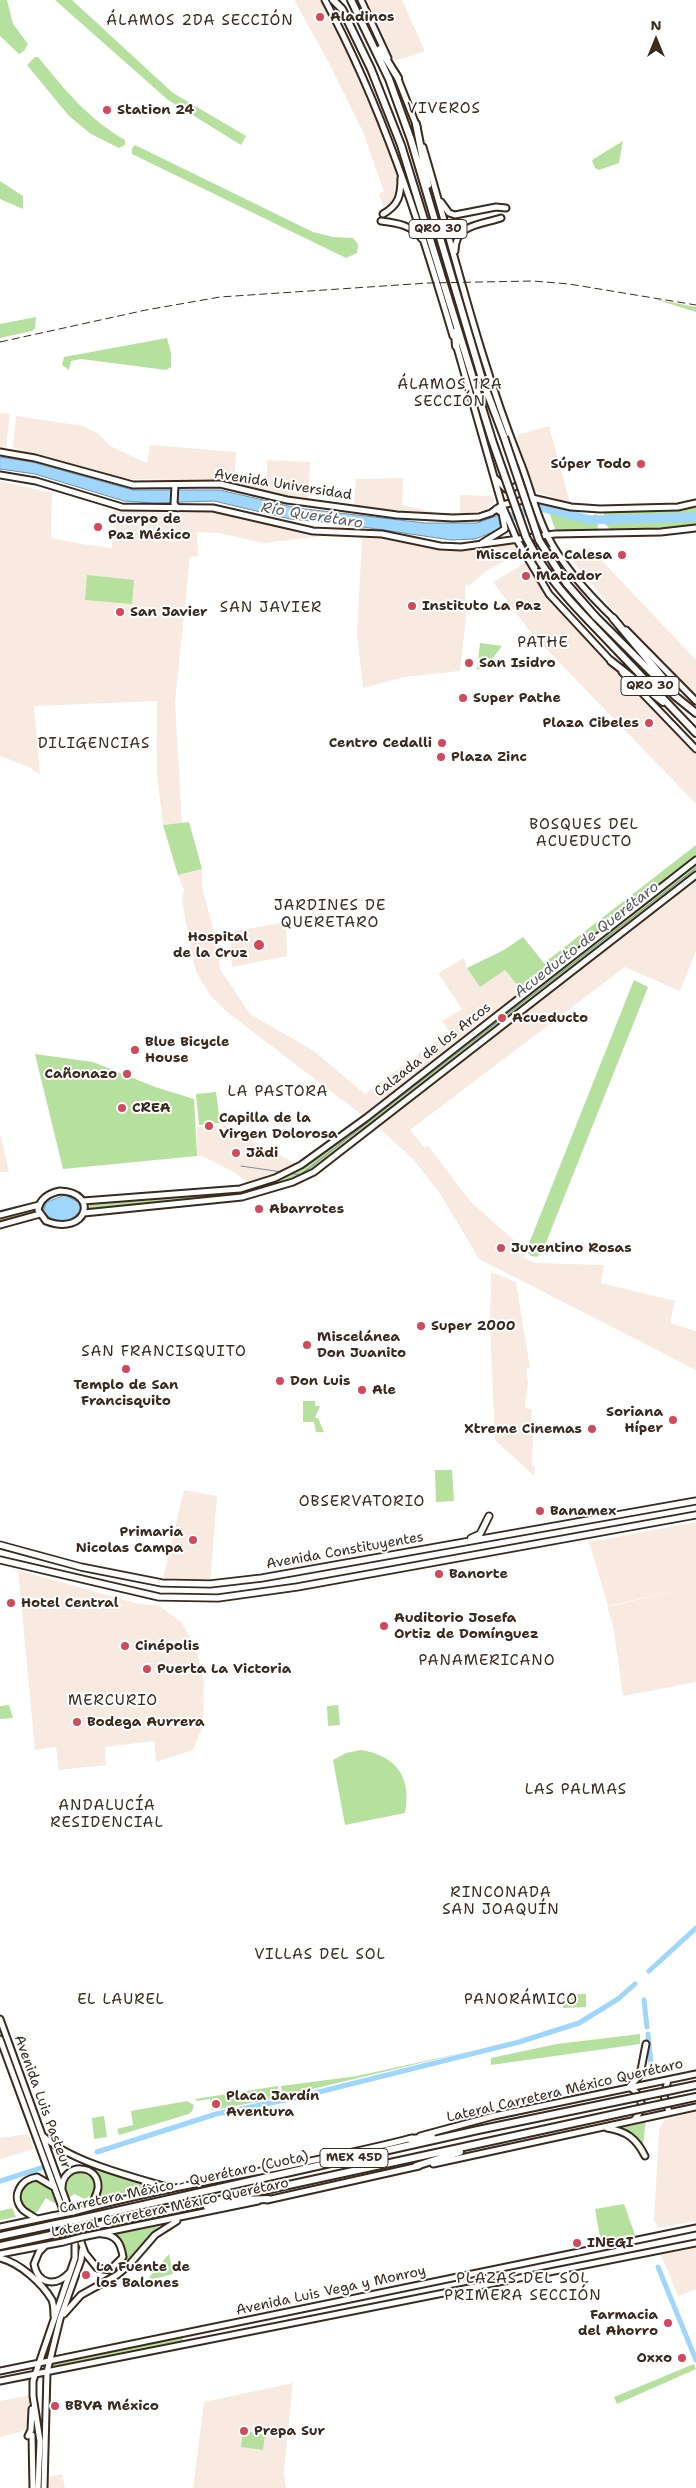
<!DOCTYPE html>
<meta charset="utf-8">
<style>
body{margin:0}
#map{position:relative;width:696px;height:2488px;overflow:hidden;background:#fff;font-family:"Shantell Sans",sans-serif}
canvas{display:block}
.north{position:absolute;left:631px;top:15px;width:50px;height:50px;-webkit-text-stroke:4px #fff;paint-order:stroke;rotate:0deg;font-size:14px;font-weight:700;line-height:20px;text-align:center;color:#3b2a1e}
.north::after{content:'';display:block;margin:auto;width:18px;height:22px;background:#3b2a1e;clip-path:polygon(50% 0,100% 100%,50% 72%,0 100%)}
</style>
<div id="map">
<canvas width="696" height="2488"></canvas>
<div class="north">N</div>
</div>
<script>
const g = document.querySelector('canvas').getContext('2d');
g.lineJoin = 'round';
function fillPath(path, color) {
  g.fillStyle = color;
  g.fill(path, 'evenodd');
}
function stroke(path, color, width, dash) {
  g.strokeStyle = color;
  g.lineWidth = width;
  g.lineCap = dash ? 'butt' : 'round';
  g.setLineDash(dash || []);
  g.stroke(path);
}
function drawText(font, color, halo, rows, align = 'center') {
  g.font = font + ' "Shantell Sans",sans-serif';
  g.lineWidth = 4;
  g.setLineDash([]);
  g.textBaseline = 'middle';
  g.strokeStyle = halo;
  g.fillStyle = color;
  for (const [text, x, y, turn = 0] of rows) {
    g.save();
    g.translate(x, y);
    g.rotate((+turn || 0) * Math.PI / 180);
    g.textAlign = isNaN(turn) ? turn : align;
    if (halo) g.strokeText(text, 0, 0);
    g.fillText(text, 0, 0);
    g.restore();
  }
}
const built = new Path2D(`
 M294,0H325L343,38L401,172L399,200L385,213L379,193L384,192L363,132L329,63Z
 M367,0H402L425,51L395,61Z
 M0,413L10,414L6,448H0Z
 M16,416L83,426L99,434L110,446L147,463L150,445L236,452L235,474L267,478V460L310,462L308,500L269,492L233,481L120,479L13,448Z
 M549,426L570,503L534,491L521,452L517,435Z
 M403,478L402,505L438,513H460V495L493,496L494,502L486,510L460,514L418,515L354,506L356,479Z
 M0,481L52,493L51,538L82,544L112,548L113,510L174,513L178,518L182,513L213,512L313,536H324L263,543L219,533L197,532L198,556L190,557L175,702L182,823L163,825L157,774V701L34,706L40,775L29,767L0,756Z
 M362,538L382,539L439,550L460,551L461,547L517,540L523,551L486,571L469,586L465,584L466,618L460,671L405,677L363,688L357,634Z
 M589,547L696,660V696L613,610L571,559Z
 M529,561L549,594L696,749V804L531,633L493,582Z
 M202,869V887L215,936L220,969L250,1014L314,1051L365,1094L449,1031L442,1021L462,1009L438,973L464,958L467,968L505,970L524,993L366,1118L227,1012L210,995L196,972L184,913L182,898L184,890L178,875Z
 M696,875V951L680,991L625,967L410,1130L425,1148L428,1146L471,1202L526,1251L524,1258L536,1263L604,1265L601,1283L675,1301L670,1323L696,1331V1370L479,1259L441,1195L413,1159L375,1124Z
 M286,922L287,956L232,967L230,932Z
 M226,1126L246,1137L298,1165L249,1184L234,1172L202,1156H197V1127Z
 M0,1133L9,1172H0Z
 M491,1272L516,1282L530,1368L526,1369L528,1382L525,1408L532,1409L530,1435L533,1436L532,1465L535,1467L534,1476L495,1440L490,1325Z
 M184,1490L217,1496L210,1584L162,1583Z
 M696,1522V1682L623,1696L613,1625L607,1607L695,1586L608,1606L589,1542Z
 M18,1570L135,1603L160,1606L182,1623L196,1649L204,1681L203,1726L193,1750L156,1762L154,1741L105,1747L106,1765L59,1770L56,1747L35,1750Z
 M696,2112V2221L659,2228L654,2221L659,2130L664,2121L670,2118Z
 M28,2134L34,2149L0,2159V2138Z
 M696,2247V2289L678,2296L661,2255Z
 M293,2383L284,2473L286,2488H193L204,2402Z
 M30,2395L28,2430L0,2437V2401Z
 M62,2474L65,2488H47L48,2477Z`);
const green = new Path2D(`
 M0,0H7L13,24L28,44L24,51L19,54L0,36Z
 M55,0H72L173,93L246,136L241,145L168,100Z
 M35,57H38C67,92 86,117 125,140V145L119,148L91,134L69,116L27,65Z
 M623,141L619,163L599,170L595,168L592,160Z
 M135,145L313,232L333,237L353,238L358,244L357,253L346,258L132,154V148Z
 M0,181L23,196V209L0,199Z
 M654,299L696,307V312Z
 M36,317L35,328L32,331L0,338V324Z
 M167,338L171,353V367L166,370L81,359L71,361L69,370L62,365L64,357Z
 M696,507V527L611,530L605,524L604,512L675,511Z
 M549,512L580,519L597,514L598,529L556,531Z
 M87,575L134,580L132,604L85,600Z
 M480,643L502,646L486,667L477,670Z
 M189,822L202,869L178,875L163,825Z
 M696,845V860L524,993L505,970L480,987L467,968L504,950L523,937L544,963Z
 M696,863V872L355,1138C335,1153 314,1171 291,1180C229,1204 153,1206 87,1209C67,1222 64,1225 43,1212L0,1224V1217L42,1206L65,1195L87,1203L249,1189L301,1170Z
 M634,980L648,987L543,1250L537,1257L531,1256L526,1251Z
 M35,1054L93,1062L155,1087L194,1099L197,1156L63,1169Z
 M216,1092L220,1123L199,1125L196,1094Z
 M303,1401H315V1406H320L315,1418H318L324,1432H316L314,1422H303Z
 M435,1470H452L454,1501L436,1502Z
 M9,1705L13,1718L0,1719V1706Z
 M338,1705L340,1725L328,1726L327,1706Z
 M361,1750C397,1756 412,1778 405,1813L345,1825L333,1760L346,1753Z
 M586,1994V2007L563,2008L562,1995Z
 M640,2034V2044L491,2065V2058L557,2044Z
 M471,2051L283,2096L281,2086L357,2076Z
 M278,2086L279,2098L212,2110L210,2099L197,2101L195,2099Z
 M187,2101L194,2105L192,2111L189,2114L119,2135L117,2129L133,2125L131,2111Z
 M104,2116L107,2137L94,2139L92,2118Z
 M646,2119L643,2146C633,2135 626,2128 610,2127Z
 M91,2166L153,2187L97,2198L103,2188L101,2178Z
 M78,2171L93,2178C96,2188 94,2194 85,2199L74,2194L66,2201C64,2187 63,2176 78,2171Z
 M37,2177L54,2187L58,2201L54,2203L46,2198L37,2212L29,2214L19,2203V2187Z
 M624,2204L635,2235L601,2243L595,2209Z
 M12,2208L16,2217L0,2220V2211Z
 M159,2226L127,2262L125,2247L116,2234Z
 M169,2254L173,2274L146,2281Z
 M183,2337V2342L55,2368L50,2367L51,2362Z
 M694,2364L696,2369L617,2404L614,2397Z
 M243,2431L265,2434L263,2450L241,2447Z`);
const water = new Path2D(`
 M0,457L32,462L133,490H220L297,508L425,523H477L499,515L504,528L475,539L451,540L343,524L290,519L214,501L153,503L124,501L35,474L0,469Z
 M65,1195L80,1203L81,1210C70,1224 56,1224 43,1212L46,1203Z`);
const stream = new Path2D(`
 M241,1166L282,1172
 M289,1173L300,1175L696,868`);
const canal = new Path2D(`
 M649,1971L696,1928
 M644,2000L647,2027
 M648,2034L651,2064
 M97,2152L216,2114L295,2098L519,2042L579,2023L618,1999L635,1984
 M0,2181L41,2168
 M658,2267L696,2360`);
const river = new Path2D(`
 M499,521L540,507L591,520L696,517`);
const secondary = new Path2D(`
 M325,0C382,106 419,221 453,336
 M361,0L388,58
 M396,74L417,127
 M423,147C454,251 479,358 519,459C530,485 535,513 548,537C564,568 590,596 615,620
 M441,202L449,213L455,215L496,207L506,208
 M383,214C399,205 401,195 401,178
 M381,221C397,223 412,225 422,239
 M455,251C455,224 480,225 501,218
 M456,344L502,505L517,540L549,594L612,662
 M0,452L35,458L133,485L220,484L287,500L397,515L453,518L479,517L491,513L502,505L532,498L571,507L600,509L678,507L696,503
 M0,475L36,481L122,507L213,508L313,531L382,534L440,546L461,547L555,534L661,532L696,528
 M496,479L506,489L513,488L521,483
 M175,485L174,504L178,508
 M482,543L505,529L502,513L496,509
 M535,567L533,556L538,549L546,548L556,553
 M626,630L696,701
 M622,672L696,749
 M60,1191C100,1192 87,1237 46,1221L38,1210C40,1198 50,1193 60,1191Z
 M83,1201L240,1189L275,1178L301,1165L366,1118L696,860
 M84,1213L242,1197L293,1182L314,1172L696,875
 M0,1215L39,1205
 M0,1225L40,1214
 M0,2019L85,2253L97,2268L110,2270L123,2257C121,2244 117,2235 102,2234
 M0,2039L71,2232L75,2243V2258L33,2381V2396L40,2441L38,2488
 M668,2080L664,2096L669,2112
 M630,2086L640,2075L646,2044
 M631,2088C644,2097 644,2109 634,2120
 M607,2128C626,2131 636,2138 645,2156
 M43,2136C71,2162 133,2177 170,2188
 M420,2136L494,2116L696,2074
 M433,2164L696,2107
 M62,2188C62,2162 100,2163 98,2188C97,2195 93,2201 90,2207
 M267,2200L419,2166
 M73,2212C184,2182 300,2167 412,2138
 M37,2219C32,2216 27,2213 23,2210C10,2196 21,2179 37,2177L54,2187
 M0,2227L52,2216
 M82,2237L258,2201
 M45,2246L39,2252L34,2264C38,2285 56,2287 69,2273
 M0,2254L63,2242
 M0,2258C20,2263 42,2283 52,2300C54,2305 54,2311 54,2316
 M64,2314L81,2295L117,2275L129,2265L155,2235L177,2221
 M0,2371L696,2228
 M0,2381L696,2243
 M32,2435L33,2488
 M28,2436L31,2430L32,2409
 M44,2488L47,2372L60,2319L81,2260L82,2250`);
const primary = new Path2D(`
 M471,1538L480,1534L489,1516
 M0,1545L81,1567L162,1583L210,1584L262,1578L696,1501
 M0,1560L159,1597L218,1598L297,1587L696,1515`);
const highway = new Path2D(`
 M333,0L342,9L371,69L401,145L492,440
 M351,0L389,79L411,140L482,379L504,437
 M380,49L398,78
 M416,124L428,185
 M455,332L456,346
 M595,616L675,696L696,713
 M613,618L663,678
 M589,621L696,733
 M611,661L663,702
 M672,2090L696,2085
 M672,2102L696,2097
 M410,2139L432,2137
 M416,2166L460,2152
 M207,2207L244,2200L268,2199
 M76,2220L478,2130L633,2098
 M79,2229L178,2209L634,2110
 M0,2236L56,2224
 M0,2246L60,2233`);
const rail = new Path2D(`
 M0,342L146,310L220,297L428,283L533,281L569,284L696,305`);
const secondaryBridge = new Path2D(`
 M52,2216L73,2212
 M63,2242L82,2237`);
const highwayBridge = new Path2D(`
 M504,437L539,540L566,583L595,616
 M492,440L526,537C543,571 563,594 589,621
 M633,2098L672,2090
 M634,2110L672,2102
 M56,2224L76,2220
 M60,2233L79,2229`);
const markers = [
 [320,17,5,"#d1495b"],
 [107,110,5,"#d1495b"],
 [641,464,5,"#d1495b"],
 [98,527,5,"#d1495b"],
 [622,555,5,"#d1495b"],
 [526,576,5,"#d1495b"],
 [412,606,5,"#d1495b"],
 [120,612,5,"#d1495b"],
 [469,663,5,"#d1495b"],
 [463,698,5,"#d1495b"],
 [649,723,5,"#d1495b"],
 [442,743,5,"#d1495b"],
 [441,757,5,"#d1495b"],
 [259,945,6,"#d1495b"],
 [502,1018,5,"#d1495b"],
 [135,1050,5,"#d1495b"],
 [127,1074,5,"#d1495b"],
 [122,1108,5,"#d1495b"],
 [209,1126,5,"#d1495b"],
 [236,1153,5,"#d1495b"],
 [259,1209,5,"#d1495b"],
 [501,1248,5,"#d1495b"],
 [421,1326,5,"#d1495b"],
 [307,1345,5,"#d1495b"],
 [126,1369,5,"#d1495b"],
 [280,1381,5,"#d1495b"],
 [362,1390,5,"#d1495b"],
 [673,1420,5,"#d1495b"],
 [592,1429,5,"#d1495b"],
 [540,1511,5,"#d1495b"],
 [193,1540,5,"#d1495b"],
 [439,1574,5,"#d1495b"],
 [11,1603,5,"#d1495b"],
 [384,1626,5,"#d1495b"],
 [125,1646,5,"#d1495b"],
 [147,1669,5,"#d1495b"],
 [77,1722,5,"#d1495b"],
 [216,2104,5,"#d1495b"],
 [577,2243,5,"#d1495b"],
 [86,2275,5,"#d1495b"],
 [668,2323,5,"#d1495b"],
 [682,2358,5,"#d1495b"],
 [55,2406,5,"#d1495b"],
 [244,2431,5,"#d1495b"]
];
const shields = [
 [438,229,58],
 [650,686,58],
 [354,2158,68]
];
const shieldNames = [
 ["QRO 30",438,229],
 ["QRO 30",650,686],
 ["MEX 45D",354,2158]
];
const poiNames = [
 ["Aladinos",330,17],
 ["Station 24",117,110],
 ["Súper Todo",631,464,"right"],
 ["Cuerpo de",108,519],
 ["Paz México",108,535],
 ["Miscelánea Calesa",612,555,"right"],
 ["Matador",536,576],
 ["Instituto La Paz",422,606],
 ["San Javier",130,612],
 ["San Isidro",479,663],
 ["Super Pathe",473,698],
 ["Plaza Cibeles",639,723,"right"],
 ["Centro Cedalli",432,743,"right"],
 ["Plaza Zinc",451,757],
 ["Hospital",248,937,"right"],
 ["de la Cruz",248,953,"right"],
 ["Acueducto",512,1018],
 ["Blue Bicycle",145,1042],
 ["House",145,1058],
 ["Cañonazo",117,1074,"right"],
 ["CREA",132,1108],
 ["Capilla de la",219,1118],
 ["Virgen Dolorosa",219,1134],
 ["Jädi",246,1153],
 ["Abarrotes",269,1209],
 ["Juventino Rosas",511,1248],
 ["Super 2000",431,1326],
 ["Miscelánea",317,1337],
 ["Don Juanito",317,1353],
 ["Don Luis",290,1381],
 ["Templo de San",126,1385,"center"],
 ["Francisquito",126,1401,"center"],
 ["Ale",372,1390],
 ["Soriana",663,1412,"right"],
 ["Híper",663,1428,"right"],
 ["Xtreme Cinemas",582,1429,"right"],
 ["Banamex",550,1511],
 ["Primaria",183,1532,"right"],
 ["Nicolas Campa",183,1548,"right"],
 ["Banorte",449,1574],
 ["Hotel Central",21,1603],
 ["Auditorio Josefa",394,1618],
 ["Ortiz de Domínguez",394,1634],
 ["Cinépolis",135,1646],
 ["Puerta La Victoria",157,1669],
 ["Bodega Aurrera",87,1722],
 ["Placa Jardín",226,2096],
 ["Aventura",226,2112],
 ["INEGI",587,2243],
 ["La Fuente de",96,2267],
 ["los Balones",96,2283],
 ["Farmacia",658,2315,"right"],
 ["del Ahorro",658,2331,"right"],
 ["Oxxo",672,2358,"right"],
 ["BBVA México",65,2406],
 ["Prepa Sur",254,2431]
];
const streetNames = [
 ["Avenida Universidad",283,485,9],
 ["Calzada de los Arcos",433,1050,-38],
 ["Avenida Constituyentes",345,1551,-10],
 ["Lateral Carretera México Querétaro",565,2091,-13],
 ["Avenida Luis Pasteur",42,2102,70],
 ["Carretera México - Querétaro (Cuota)",184,2183,-12],
 ["Lateral Carretera México Querétaro",170,2208,-12],
 ["Avenida Luis Vega y Monroy",331,2291,-12]
];
const neighbourhoodNames = [
 ["ÁLAMOS 2DA SECCIÓN",200,21],
 ["VIVEROS",444,109],
 ["ÁLAMOS 1RA",450,385],
 ["SECCIÓN",450,402],
 ["SAN JAVIER",271,608],
 ["PATHE",543,643],
 ["DILIGENCIAS",94,744],
 ["BOSQUES DEL",584,825],
 ["ACUEDUCTO",584,842],
 ["JARDINES DE",330,906],
 ["QUERETARO",330,923],
 ["LA PASTORA",278,1092],
 ["SAN FRANCISQUITO",164,1352],
 ["OBSERVATORIO",362,1502],
 ["PANAMERICANO",487,1661],
 ["MERCURIO",113,1701],
 ["LAS PALMAS",576,1790],
 ["ANDALUCÍA",107,1806],
 ["RESIDENCIAL",107,1823],
 ["RINCONADA",501,1893],
 ["SAN JOAQUÍN",501,1910],
 ["VILLAS DEL SOL",320,1955],
 ["EL LAUREL",121,2000],
 ["PANORÁMICO",521,2000],
 ["PLAZAS DEL SOL",523,2279],
 ["PRIMERA SECCIÓN",523,2296]
];
const waterNames = [
 ["Río Querétaro",312,516,9],
 ["Acueducto de Querétaro",587,940,-38]
];
fillPath(built, '#f8eae0');
fillPath(green, '#b6e09d');
fillPath(water, '#9ed6fe');
stroke(water, '#7691a4', 1);
stroke(stream, '#7691a4', 1);
stroke(canal, '#9ed6fe', 5);
stroke(river, '#9ed6fe', 9);
stroke(secondary, '#3b2a1e', 9);
stroke(primary, '#3b2a1e', 9);
stroke(highway, '#3b2a1e', 10);
stroke(secondary, '#fff', 5);
stroke(primary, '#fff', 5.5);
stroke(highway, '#fff', 6);
stroke(rail, '#3b2a1e', 1, [8, 4]);
stroke(secondaryBridge, '#3b2a1e', 9, []);
stroke(highwayBridge, '#3b2a1e', 10, []);
stroke(secondaryBridge, '#fff', 5);
stroke(highwayBridge, '#fff', 6);
for (const [x, y, r, color] of markers) {
  const dot = new Path2D();
  dot.arc(x, y, r, 0, 2 * Math.PI);
  g.fillStyle = color;
  g.fill(dot);
  stroke(dot, '#fff', 2);
}
for (const [x, y, w] of shields) {
  const box = new Path2D();
  box.roundRect(x - w / 2, y - 9.5, w, 19, 4);
  g.fillStyle = '#fff';
  g.fill(box);
  stroke(box, '#3b2a1e', 1);
}
drawText('bold 12px', '#3b2a1e', null, shieldNames);
drawText('bold 14px', '#3b2a1e', '#fff', poiNames, 'left');
drawText('14px', '#3b2a1e', '#fff', streetNames);
g.letterSpacing = '1px';
drawText('15px', '#3b2a1e', '#fff', neighbourhoodNames);
g.letterSpacing = '0px';
drawText('italic 15px', '#595e61', '#fff', waterNames);
</script>
